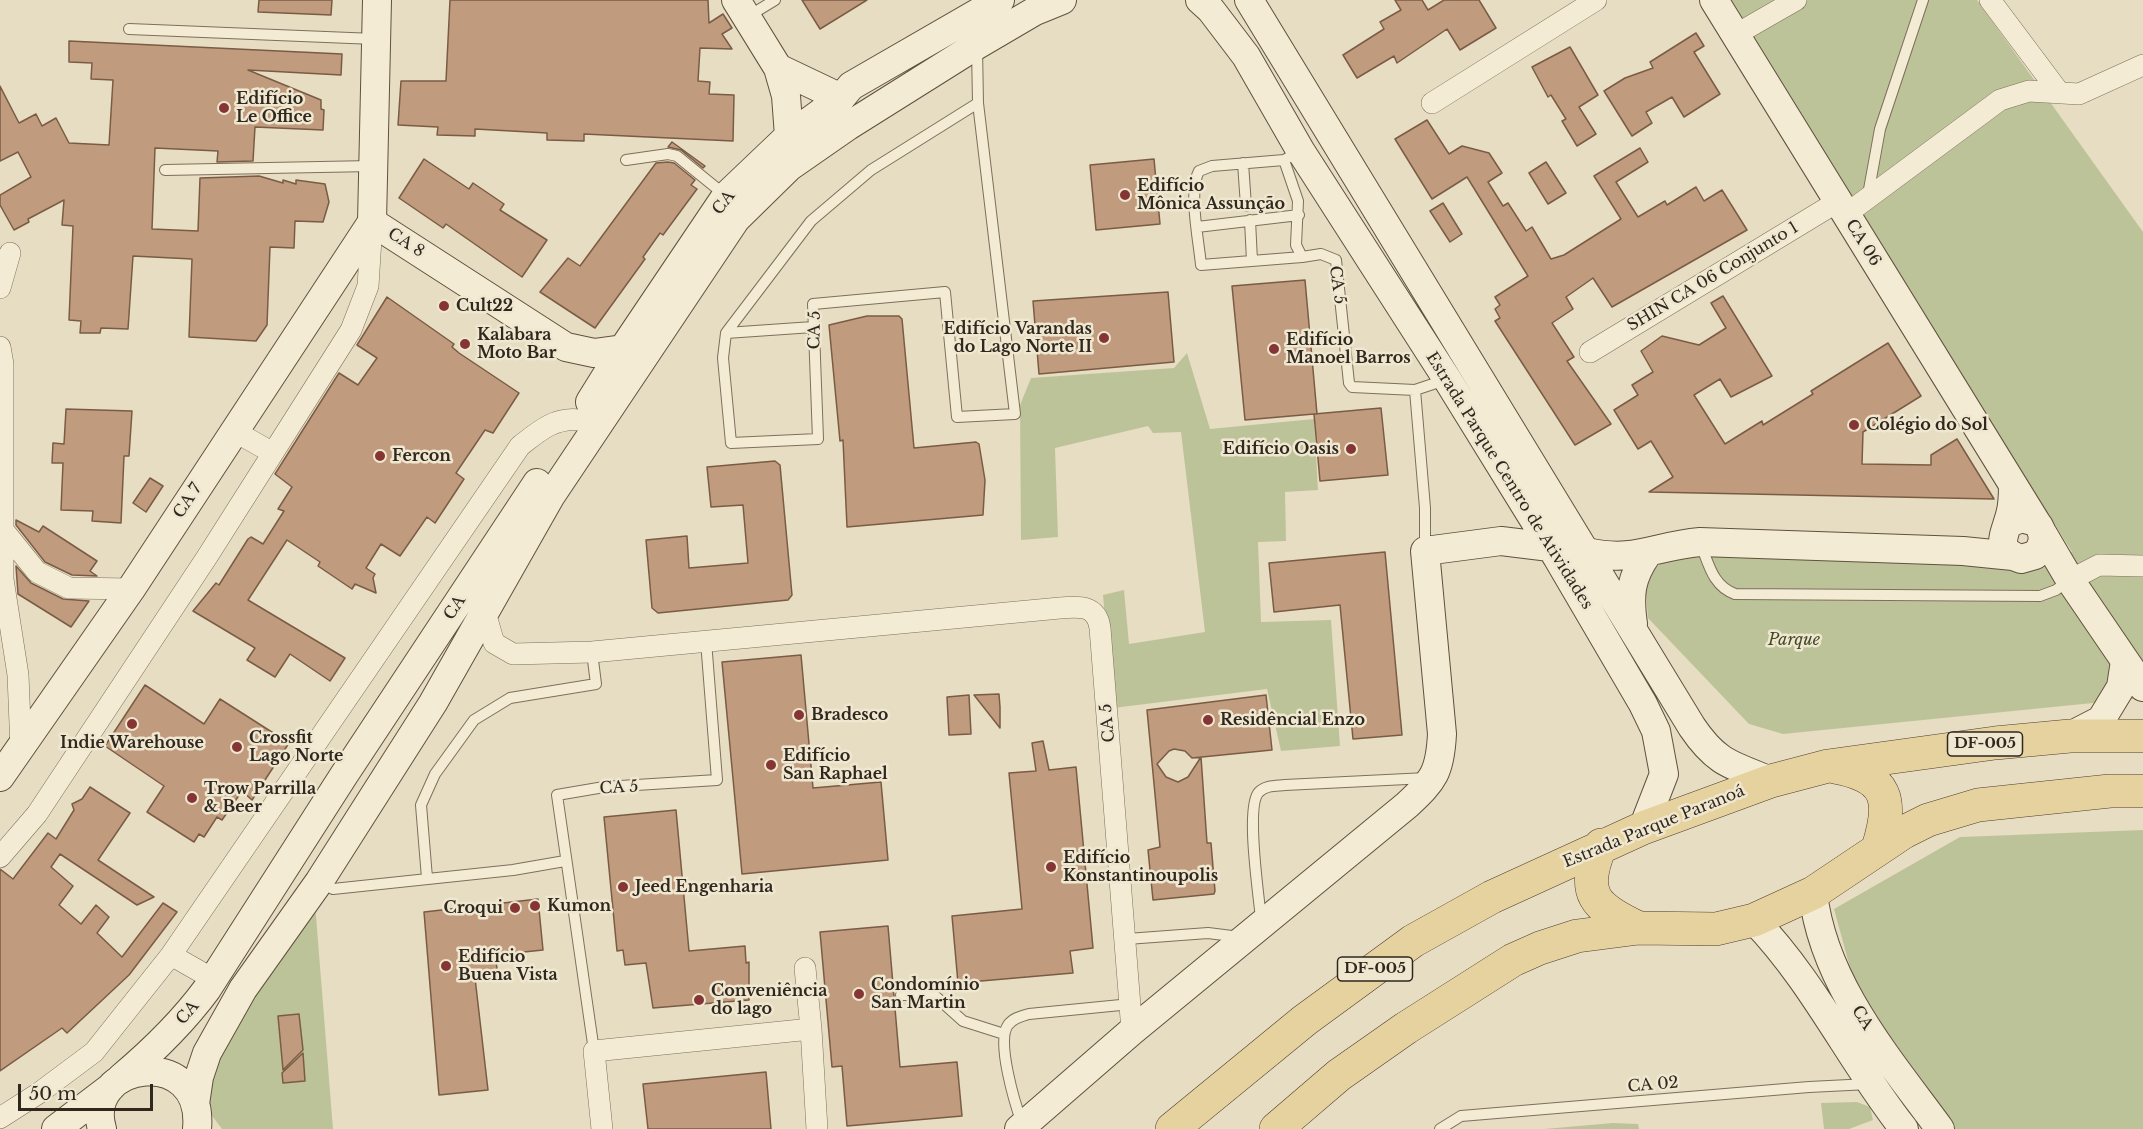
<!DOCTYPE html>
<meta charset="utf-8">
<style>
body{margin:0}
#map{position:relative;width:2143px;height:1129px;overflow:hidden;background:#e7ddc2;font-family:"Libre Baskerville",serif}
canvas{display:block}
.scale{position:absolute;left:18px;top:1084px;width:135px;height:27px;box-sizing:border-box;border:3px solid #30271e;border-top:0;padding-left:8px;font-size:18px;line-height:21px;white-space:nowrap;color:#30271e;-webkit-text-stroke:4px #efe7d0;paint-order:stroke}
</style>
<div id="map">
<canvas width="2143" height="1129"></canvas>
<div class="scale">50 m</div>
</div>
<script>
const g = document.querySelector('canvas').getContext('2d');
g.lineJoin = 'round';
function fillPath(path, color) {
  g.fillStyle = color;
  g.fill(path, 'evenodd');
}
function stroke(path, color, width, dash) {
  g.strokeStyle = color;
  g.lineWidth = width;
  g.lineCap = dash ? 'butt' : 'round';
  g.setLineDash(dash || []);
  g.stroke(path);
}
function drawText(font, color, halo, rows, align = 'center') {
  g.font = font + ' "Libre Baskerville",serif';
  g.lineWidth = 5;
  g.setLineDash([]);
  g.textBaseline = 'middle';
  g.strokeStyle = halo;
  g.fillStyle = color;
  for (const [text, x, y, turn = 0] of rows) {
    g.save();
    g.translate(x, y);
    g.rotate((+turn || 0) * Math.PI / 180);
    g.textAlign = isNaN(turn) ? turn : align;
    if (halo) g.strokeText(text, 0, 0);
    g.fillText(text, 0, 0);
    g.restore();
  }
}
const green = new Path2D(`
 M1727,0H1977L2143,232V698L1783,734L1749,724L1648,618L1646,593L1650,572L1680,549L2072,552Z
 M1187,353L1210,429L1314,419L1318,490L1285,492L1286,541L1258,542L1261,622L1331,620L1340,746L1281,751L1267,689L1113,708L1103,595L1124,590L1129,644L1205,632L1181,432L1153,433L1148,426L1055,448L1058,537L1021,540L1020,405L1031,378L1174,368Z
 M2143,830V1129H1955L1866,1026L1834,909L1960,837Z
 M315,904L333,1129H222L201,1101L209,1065Z
 M1857,1102L1870,1107L1873,1120L1849,1129H1824L1821,1103Z
 M1613,1123L1638,1124L1639,1129H1544Z`);
const building = new Path2D(`
 M259,0H332L331,15L258,12Z
 M450,0H708L709,23L723,14L732,28L722,34L732,49L700,48L698,81L710,82L709,94L734,95L733,141L584,134V141L547,140V133L475,129V136L437,135L438,127L398,125L401,81H446Z
 M802,0H867L820,29Z
 M1395,0H1422L1428,10L1444,0H1479L1496,28L1460,50L1447,29L1397,63L1394,56L1357,78L1343,55L1384,29L1380,22L1401,10Z
 M1696,33L1704,46L1694,52L1720,94L1684,117L1672,97L1646,112L1652,123L1632,136L1604,91L1625,78L1653,68L1650,62Z
 M69,41L342,54L341,75L248,70L321,100V109L324,110L323,130L255,127L253,161L217,162L218,151L155,148L152,229L198,231L200,178L259,176L283,183V180L296,184V180L325,184L329,202L323,222L295,221L294,248L270,247L267,325L256,341L189,337L192,259L133,256L128,329L101,328L100,333H80L81,321L69,320L73,226L62,225L64,200L28,219L29,222L14,230L0,205V195L31,177L18,152L0,161V86L19,123L36,114L42,126L56,118L69,143L109,145L113,80L91,79L92,63L69,62Z
 M1570,47L1598,95L1579,107L1596,134L1577,146L1562,121L1566,119L1551,95L1548,97L1532,67Z
 M1427,120L1449,154L1462,146L1489,153L1502,173L1488,182L1503,206L1508,203L1526,231L1532,227L1551,259L1564,255L1621,219L1594,176L1640,148L1648,162L1616,182L1638,217L1665,201L1667,205L1696,187L1704,201L1722,190L1747,230L1612,307L1593,278L1566,297L1573,309L1552,323L1574,357L1567,361L1611,424L1575,445L1495,321L1500,318L1495,309L1500,305L1495,297L1528,276L1467,177L1432,199L1395,139Z
 M672,142L705,166L703,168L681,150L668,147Z
 M424,159L469,189L473,183L504,204L500,210L547,240L522,277L446,224L443,228L399,198Z
 M1154,159L1160,224L1096,230L1090,165Z
 M668,162L674,163L695,180L691,185L697,189L663,235L660,233L643,257L645,259L595,328L540,292L568,258L580,266L656,163Z
 M1546,162L1566,193L1548,204L1529,173Z
 M1443,203L1462,234L1450,242L1430,211Z
 M1305,280L1317,414H1314L1381,408L1388,475L1320,481L1314,414L1245,420L1232,286Z
 M1168,292L1174,362L1039,374L1033,301Z
 M1723,296L1772,376L1731,397L1720,379L1694,395L1725,444L1762,421L1763,425L1813,394L1811,391L1888,343L1921,396L1863,432L1862,464L1931,465V455L1957,439L1994,499L1649,492L1673,477L1651,441L1638,449L1614,410L1638,395L1632,385L1653,372L1641,351L1662,336L1699,345L1726,328L1711,303Z
 M387,297L454,344L452,347L459,353L519,393L493,433L485,430L456,473L464,479L435,523L427,517L400,556L381,544L366,568L375,574L373,578L376,593L355,584L352,589L318,566L320,562L287,540L248,600L345,658L330,681L290,654L275,677L247,660L255,648L193,611L216,583L219,585L248,539L251,537L263,544L284,511L278,509L292,487L275,474L339,373L358,385L377,358L357,345Z
 M867,316H899L902,319L914,448L976,442L979,444L985,480L983,515L847,527L843,440L840,441L829,325Z
 M66,409L132,411L129,456H124L121,523L92,521L93,511L61,510L63,463H52L53,443L64,444Z
 M775,461L780,465L792,595L788,600L658,613L652,608L646,540L687,536L689,568L748,563L743,505L711,507L707,467Z
 M150,478L163,486L146,512L133,503Z
 M16,520L39,532L43,526L97,561L90,571L97,576L72,575L45,562L16,525Z
 M1385,552L1402,735L1353,739L1340,605L1274,612L1269,563Z
 M16,566L31,583L63,599L89,601L71,627L18,594Z
 M801,655L813,788L881,782L888,860L742,874L722,662Z
 M145,685L204,724L220,699L289,743L252,800L242,791L222,820L217,817L204,837L199,834L194,842L147,812L164,786L105,746Z
 M999,694L1000,707V728L974,695Z
 M969,695L971,734L949,735L947,697Z
 M1266,695L1272,750L1192,758L1185,751L1174,749L1169,751L1157,764L1166,777L1178,782L1188,777L1201,757L1207,843H1211L1215,891L1214,894L1153,900L1148,850L1160,847L1147,710Z
 M1043,741L1049,770L1076,767L1093,948L1070,951L1073,973L958,983L952,916L1022,909L1009,773L1036,771L1032,743Z
 M90,787L130,813L98,860L154,897L137,905L60,854L51,867L73,886L59,905L81,924L96,905L109,917L97,933L122,957L163,903L177,912L129,975L67,1033L62,1028L0,1071V869L13,879L48,833L56,839L74,810L72,804L82,799Z
 M676,810L689,951L745,946L746,963L749,962V1000L653,1008L646,963L625,965L623,950L617,951L604,817Z
 M538,899L543,950L495,955L498,975L475,978L488,1090L439,1095L424,912Z
 M888,926L900,1067L957,1062L962,1116L847,1126L842,1066L832,1067L820,932Z
 M299,1014L303,1050L283,1070L278,1016Z
 M303,1053L305,1081L283,1083L282,1073Z
 M766,1072L771,1129H648L643,1084Z`);
const lane = new Path2D(`
 M747,17L775,0
 M129,29L375,39
 M977,48L978,103L1015,414L957,417L945,292L813,304L818,439L731,443L723,358L726,333L811,221L871,170L978,103
 M1300,151L1284,160L1298,201L1296,245L1302,257L1321,254L1336,260L1349,383L1352,387L1415,390L1445,380
 M626,160L668,154L677,156L725,195
 M1284,160L1212,166L1199,171C1188,191 1199,242 1201,265L1302,257
 M1243,163L1246,206
 M165,170L372,166
 M1868,195L1880,129L1923,0
 M1250,220L1252,261
 M1197,227L1299,215
 M726,333L813,327
 M1415,390L1425,508V551
 M1701,545C1709,565 1713,586 1735,594L2040,596L2056,590L2069,580
 M427,878L421,805L435,774L474,720L510,698L596,684L592,652
 M320,883L333,889L513,870L565,861
 M1261,919C1259,896 1245,806 1259,792C1266,785 1276,786 1285,785L1427,778
 M1127,939L1208,933L1240,937
 M901,995H934L963,1021L1004,1034
 M594,1051L557,795L604,787L717,780L706,641
 M1022,1123C1015,1104 996,1041 1008,1025C1013,1018 1022,1016 1029,1014L1131,1004
 M1440,1129L1461,1116L1809,1087L1869,1084`);
const street = new Path2D(`
 M1990,0L2059,92
 M1735,35L1796,0
 M1432,103L1596,0
 M1845,215L2000,100L2029,91L2079,94L2143,65
 M0,288L10,253
 M0,347L3,364V579L18,675L21,748
 M1590,352L1837,202
 M234,431L273,453
 M4,531L37,572L69,588L131,589
 M2070,580L2099,565L2143,566
 M484,609L494,643L513,654L592,652L1060,608C1079,606 1097,605 1100,628L1132,1031
 M0,857L37,814L207,557L351,330L368,286L372,223
 M171,955L213,979
 M805,968L811,1029L817,1129
 M0,1118L39,1093L94,1052L171,955L520,446C538,432 554,417 579,420
 M602,1129L594,1051L811,1029`);
const secondary = new Path2D(`
 M736,0L778,68L786,96L789,136
 M1200,0L1211,10L1246,56L1300,150L1447,379L1557,557L1643,704L1656,731L1664,774L1643,828
 M1249,0C1395,244 1546,484 1692,727C1717,764 1732,765 1771,781
 M1714,0L2036,522
 M778,68L841,98
 M372,222L566,347L594,353L623,349
 M372,222L377,0
 M590,402L623,349L726,196L789,136L841,98L851,86L1000,0
 M2008,524L2021,518L2036,522C2045,533 2045,544 2035,555L2021,559C1993,550 2005,535 2010,515C2013,505 2013,496 2013,485
 M2043,534L2070,580L2143,687
 M1587,552C1635,563 1654,546 1700,542L1963,551L2013,556
 M1633,624C1629,595 1630,578 1648,553
 M2070,736L2101,720L2121,687L2125,661
 M0,777L131,589L372,222
 M1813,893C1823,983 1888,1058 1940,1129
 M1754,920C1814,982 1851,1062 1904,1129
 M121,1078C153,1051 182,1023 207,989L344,775L537,483
 M195,1104L199,1077L207,1053L243,989L319,882L433,703L550,497L736,219L789,167L848,126L977,45L1035,11L1062,0
 M56,1129L110,1088
 M102,1129C82,1061 205,1044 197,1129
 M1019,1129L1132,1031L1407,805C1434,780 1440,772 1442,734L1425,551L1501,541L1550,547`);
const primary = new Path2D(`
 M1835,767C1889,777 1893,800 1878,848
 M1601,845C1580,894 1594,907 1639,928
 M1172,1129L1305,1020L1413,941L1492,897L1643,828L1771,781L1828,766L1995,743L2070,736H2143
 M1276,1129L1339,1075L1406,1028L1513,960L1540,948L1577,936L1639,928L1716,929L1754,920L1813,893L1904,832L1928,820L1978,805L2110,791H2143`);
const markers = [
 [224,108,6,"#853634"],
 [1125,195,6,"#853634"],
 [444,306,6,"#853634"],
 [1104,338,6,"#853634"],
 [465,344,6,"#853634"],
 [1274,349,6,"#853634"],
 [1854,425,6,"#853634"],
 [1351,449,6,"#853634"],
 [380,456,6,"#853634"],
 [799,715,6,"#853634"],
 [1208,720,6,"#853634"],
 [132,724,6,"#853634"],
 [237,747,6,"#853634"],
 [771,765,6,"#853634"],
 [192,798,6,"#853634"],
 [1051,867,6,"#853634"],
 [623,887,6,"#853634"],
 [535,906,6,"#853634"],
 [515,908,6,"#853634"],
 [446,966,6,"#853634"],
 [859,994,6,"#853634"],
 [699,1000,6,"#853634"]
];
const shields = [
 [1985,744,75],
 [1375,969,75]
];
const shieldNames = [
 ["DF-005",1985,744],
 ["DF-005",1375,969]
];
const poiNames = [
 ["Edifício",236,99],
 ["Le Office",236,117],
 ["Edifício",1137,186],
 ["Mônica Assunção",1137,204],
 ["Cult22",456,306],
 ["Edifício Varandas",1092,329,"right"],
 ["do Lago Norte II",1092,347,"right"],
 ["Kalabara",477,335],
 ["Moto Bar",477,353],
 ["Edifício",1286,340],
 ["Manoel Barros",1286,358],
 ["Colégio do Sol",1866,425],
 ["Edifício Oasis",1339,449,"right"],
 ["Fercon",392,456],
 ["Bradesco",811,715],
 ["Residêncial Enzo",1220,720],
 ["Crossfit",249,738],
 ["Lago Norte",249,756],
 ["Indie Warehouse",132,743,"center"],
 ["Edifício",783,756],
 ["San Raphael",783,774],
 ["Trow Parrilla",204,789],
 ["& Beer",204,807],
 ["Edifício",1063,858],
 ["Konstantinoupolis",1063,876],
 ["Jeed Engenharia",635,887],
 ["Kumon",547,906],
 ["Croqui",503,908,"right"],
 ["Edifício",458,957],
 ["Buena Vista",458,975],
 ["Condomínio",871,985],
 ["San Martin",871,1003],
 ["Conveniência",711,991],
 ["do lago",711,1009]
];
const streetNames = [
 ["CA",724,203,-52],
 ["CA 8",406,243,32],
 ["CA 06",1863,243,58],
 ["SHIN CA 06 Conjunto 1",1713,277,-31],
 ["CA 5",1337,285,82],
 ["CA 5",815,330,-89],
 ["Estrada Parque Centro de Atividades",1509,481,58],
 ["CA 7",188,501,-57],
 ["CA",455,608,-57],
 ["CA 5",1108,723,-95],
 ["CA 5",619,788,-3],
 ["Estrada Parque Paranoá",1654,827,-22],
 ["CA",188,1013,-50],
 ["CA",1862,1018,58],
 ["CA 02",1653,1085,-5]
];
const parkNames = [
 ["Parque",1794,640]
];
fillPath(green, '#bdc398');
fillPath(building, '#c09b7d');
stroke(building, '#7a5c45', 1.5);
stroke(lane, '#7e6f5c', 12);
stroke(street, '#7e6f5c', 22);
stroke(secondary, '#60513f', 30);
stroke(primary, '#4c3e2f', 34);
stroke(lane, '#f3ebd4', 10);
stroke(street, '#f3ebd4', 21);
stroke(secondary, '#f3ebd4', 28);
stroke(primary, '#e6d29e', 33);
for (const [x, y, r, color] of markers) {
  const dot = new Path2D();
  dot.arc(x, y, r, 0, 2 * Math.PI);
  g.fillStyle = color;
  g.fill(dot);
  stroke(dot, '#efe7d0', 2);
}
for (const [x, y, w] of shields) {
  const box = new Path2D();
  box.roundRect(x - w / 2, y - 12, w, 24, 4.5);
  g.fillStyle = '#efe7d0';
  g.fill(box);
  stroke(box, '#30271e', 1.5);
}
drawText('bold 15px', '#30271e', null, shieldNames);
drawText('bold 16px', '#30271e', '#efe7d0', poiNames, 'left');
drawText('16px', '#30271e', '#efe7d0', streetNames);
drawText('italic 16px', '#404a27', '#efe7d0', parkNames);
</script>
